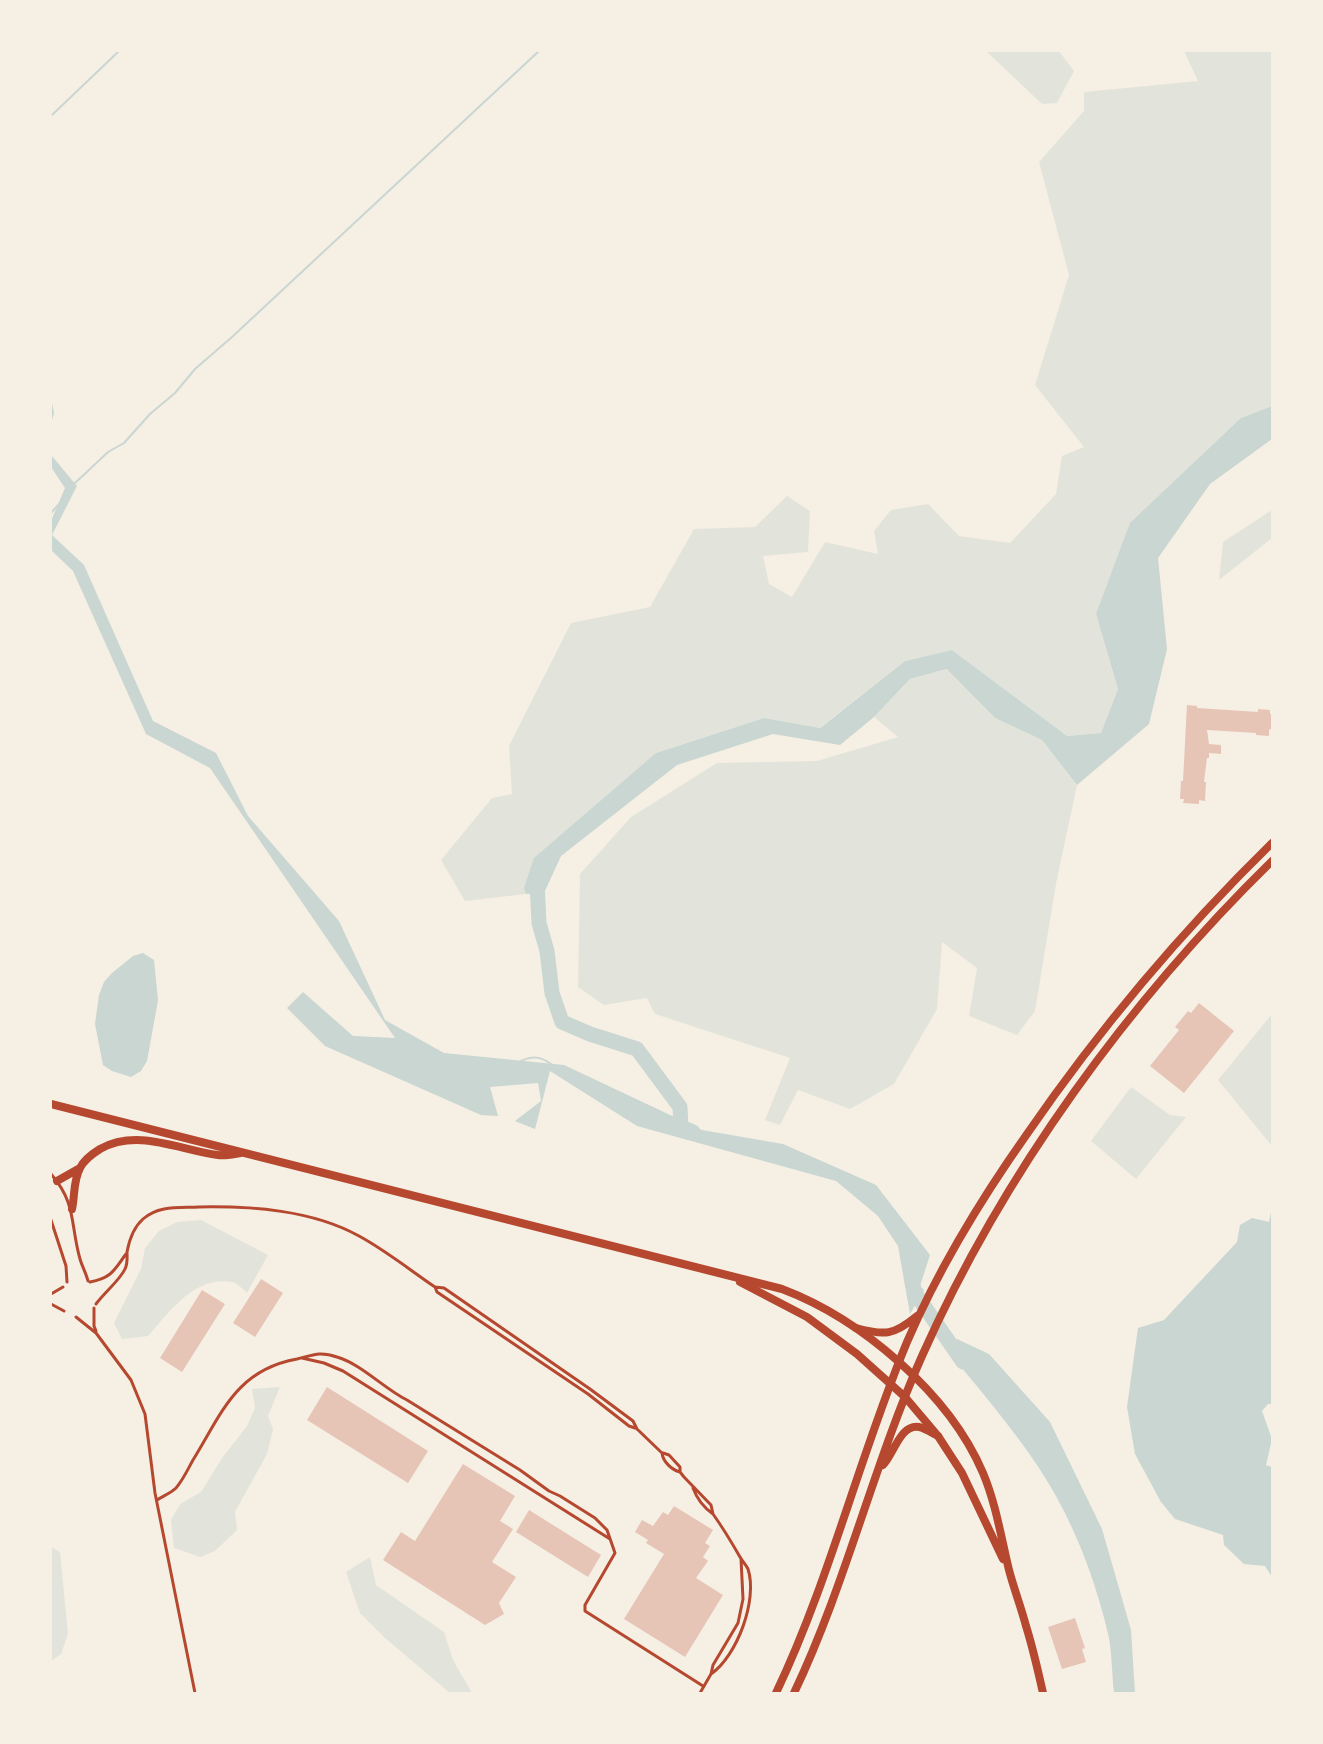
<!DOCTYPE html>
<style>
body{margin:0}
#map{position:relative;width:1323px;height:1744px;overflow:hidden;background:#f6efe4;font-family:"Sofia Sans Condensed",sans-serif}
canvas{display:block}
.frame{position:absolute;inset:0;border:52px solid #f6efe4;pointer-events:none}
</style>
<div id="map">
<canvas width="1323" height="1744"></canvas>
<div class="frame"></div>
</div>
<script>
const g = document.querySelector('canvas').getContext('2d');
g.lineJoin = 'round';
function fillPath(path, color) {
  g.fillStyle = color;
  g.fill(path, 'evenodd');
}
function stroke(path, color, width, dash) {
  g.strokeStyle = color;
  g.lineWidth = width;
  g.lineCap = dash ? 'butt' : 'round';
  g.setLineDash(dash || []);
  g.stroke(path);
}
const green = new Path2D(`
 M986,51H1059L1074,71L1057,103L1042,104Z
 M1184,51H1272V406L1241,418L1096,614L1118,689L1101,733L1067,736L952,650L905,661L819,728L764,718L656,753L525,888L526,894L465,901L441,860L492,798L512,794L509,746L571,623L650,607L694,529L755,527L787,496L810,511L808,552L763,556L769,584L792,597L825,542L878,554L874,531L891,510L928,504L959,536L1010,543L1056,494L1062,456L1084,447L1035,385L1069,275L1039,162L1084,111V92L1198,81Z
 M1272,510V538L1219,580L1223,542Z
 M948,669L995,718L1042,740L1077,785L1056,884L1035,1011L1017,1035L969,1016L977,968L942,942L937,1009L894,1084L850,1109L798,1090L780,1125L765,1120L790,1058L655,1014L647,998L604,1005L578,987L580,874L631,817L717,763L817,761L898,737L874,717L910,679Z
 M1272,1014V1146L1218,1080Z
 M1131,1087L1170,1115L1186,1117L1136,1179L1091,1141Z
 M201,1220L268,1255L247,1293C243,1289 237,1283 232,1282C195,1275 169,1312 148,1336L122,1339L114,1323L141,1269L145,1248L159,1231L177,1222Z
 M280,1387L268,1416L273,1429L267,1454L235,1512L237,1530L215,1551L200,1557L174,1548L171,1520L180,1504L201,1492L222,1458L247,1426L255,1408L252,1389Z
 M51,1547L60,1552L68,1634L61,1654L51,1661Z
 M370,1557L376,1585L444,1632L453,1660L472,1693H450L385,1638L360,1613L346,1572Z`);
const water = new Path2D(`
 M1272,406V439L1210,484L1158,558L1167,649L1149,724L1077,785L1042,740L995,718L947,669L910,679L874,717L840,745L773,734L677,765L561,856L544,893L526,894L524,888L534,858L656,753L764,718L820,728L905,661L952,650L1067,736L1101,733L1118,689L1096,614L1130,523L1241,418Z
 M51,455L77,486L52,535L84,565L153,721L216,753L248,816L339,921L385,1020L444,1053L564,1065L702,1130L783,1144L876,1185L930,1255L920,1286L924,1290L910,1314L898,1246L878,1216L836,1181L637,1126L550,1071L535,1129L515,1121L541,1101L538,1083L490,1087L498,1116L481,1115L325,1046L287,1008L303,992L353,1036L395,1038L210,768L146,734L73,571L51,550V521L65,488L51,467Z
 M143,953L154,960L158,1000L155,1017L147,1061L141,1071L131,1077L112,1071L103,1065L95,1024L99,995L104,982L112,973L133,956Z
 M1272,1207V1404H1268L1262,1411L1272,1439L1266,1465L1272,1467V1577L1265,1566L1244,1564L1224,1545L1223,1535L1175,1519L1161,1502L1135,1454L1127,1407L1138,1328L1164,1320L1237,1242L1240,1225L1252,1218L1269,1222Z
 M957,1339L989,1354L1050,1422L1102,1529L1131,1630L1135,1693H1114C1112,1675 1112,1656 1109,1638C1098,1589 1080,1539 1056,1496C1027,1444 986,1398 949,1352Z`);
const stream = new Path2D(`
 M51,116L119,51
 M51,403L53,413L51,420
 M74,484L108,452L124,443L150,414L175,393L195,369L232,337L539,51
 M51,513L59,504
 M521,1061C535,1055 542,1057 554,1066`);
const river = new Path2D(`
 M542,876L537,882L539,923L547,951L552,993L562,1022L590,1034L637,1049L680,1107L681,1127L693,1132
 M912,1282L915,1293L963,1362`);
const building = new Path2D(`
 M1187,705L1197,706V708L1258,712V709L1270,710V714H1272V730L1269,729V736L1256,735V733L1207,730L1209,744L1221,745V754L1209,753V758H1207L1204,782H1206L1205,801L1199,800V804L1183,803L1184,799H1180L1181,781H1183Z
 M1199,1003L1234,1031L1184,1093L1150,1066L1179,1030L1175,1027L1188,1011L1191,1013Z
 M261,1279L283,1293L255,1337L233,1323Z
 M202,1290L225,1304L182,1372L160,1358Z
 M327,1387L428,1451L408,1483L307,1420Z
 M463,1464L515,1496L500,1521L513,1529L492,1562L516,1577L499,1603L504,1614L485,1625L383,1560L401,1532L415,1541Z
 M674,1506L713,1530L705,1543L710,1546L703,1557L708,1561L696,1578L723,1595L685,1657L624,1619L664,1554L646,1543L648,1540L635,1532L642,1520L653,1526L663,1512L668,1515Z
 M529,1510L601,1555L588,1577L516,1532Z
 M1075,1618L1085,1648L1082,1649L1086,1662L1062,1669L1048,1627Z`);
const service = new Path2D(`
 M51,1174C77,1204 70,1224 80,1259C82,1266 86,1273 88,1281
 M51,1220L66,1266L67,1282
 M90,1282C112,1278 114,1270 126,1254
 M435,1287L437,1292L588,1394L629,1426L635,1428
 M51,1294L63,1287
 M51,1304L64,1311
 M96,1304C104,1293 120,1280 125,1269C128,1263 127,1258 127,1252C129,1241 134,1227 143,1219C159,1205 179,1208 199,1207C252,1206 312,1210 359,1236C385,1250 410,1270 435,1287L444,1288L590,1389L633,1421L637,1429L662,1453C663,1462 672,1470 680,1472
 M94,1308V1326L96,1331
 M76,1317L96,1333L131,1380L145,1414L155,1493L195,1693
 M302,1358L324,1363L343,1371L610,1539
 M663,1453L669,1455L680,1467V1472L684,1477L711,1505L713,1514C723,1528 732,1543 740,1557C743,1562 746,1565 748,1569C758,1600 737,1656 711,1674
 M693,1488C697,1499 703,1507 713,1514
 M157,1500C163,1496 171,1493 176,1488C183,1480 188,1469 193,1460C222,1413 236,1370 297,1359C313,1355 320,1351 337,1357C363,1365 383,1388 407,1400L520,1470L549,1491L560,1496L595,1518L607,1530L615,1553L585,1605V1611L703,1686
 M700,1693L711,1674L713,1665L738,1623L743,1599L741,1559`);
const secondary = new Path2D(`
 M51,1104L782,1289C861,1319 949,1393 983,1473C996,1504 1001,1537 1009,1570C1014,1589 1021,1607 1026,1626C1033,1648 1038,1671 1043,1693
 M57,1181L80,1168
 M72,1209C75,1196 73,1181 80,1168C84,1160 92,1154 100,1149C138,1128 179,1150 218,1155C225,1156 234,1154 241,1153
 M740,1282L807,1317L857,1354L905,1397L938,1436L962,1473L1003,1559`);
const primary = new Path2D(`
 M856,1328C885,1336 894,1335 917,1316
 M883,1465C894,1454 900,1424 919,1427C925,1428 932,1433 938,1436
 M776,1693C830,1580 859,1457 907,1342C939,1268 981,1199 1027,1134C1100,1028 1180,933 1272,843
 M794,1693C846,1584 873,1466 922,1356C1004,1172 1129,1001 1272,861`);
fillPath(green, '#e2e4dc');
fillPath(water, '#c9d6d2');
stroke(stream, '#c9d6d2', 2);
stroke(river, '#c9d6d2', 15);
fillPath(building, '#e6c5b7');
stroke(service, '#b5482f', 3);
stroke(secondary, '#b5482f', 8);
stroke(primary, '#b5482f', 8);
</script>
